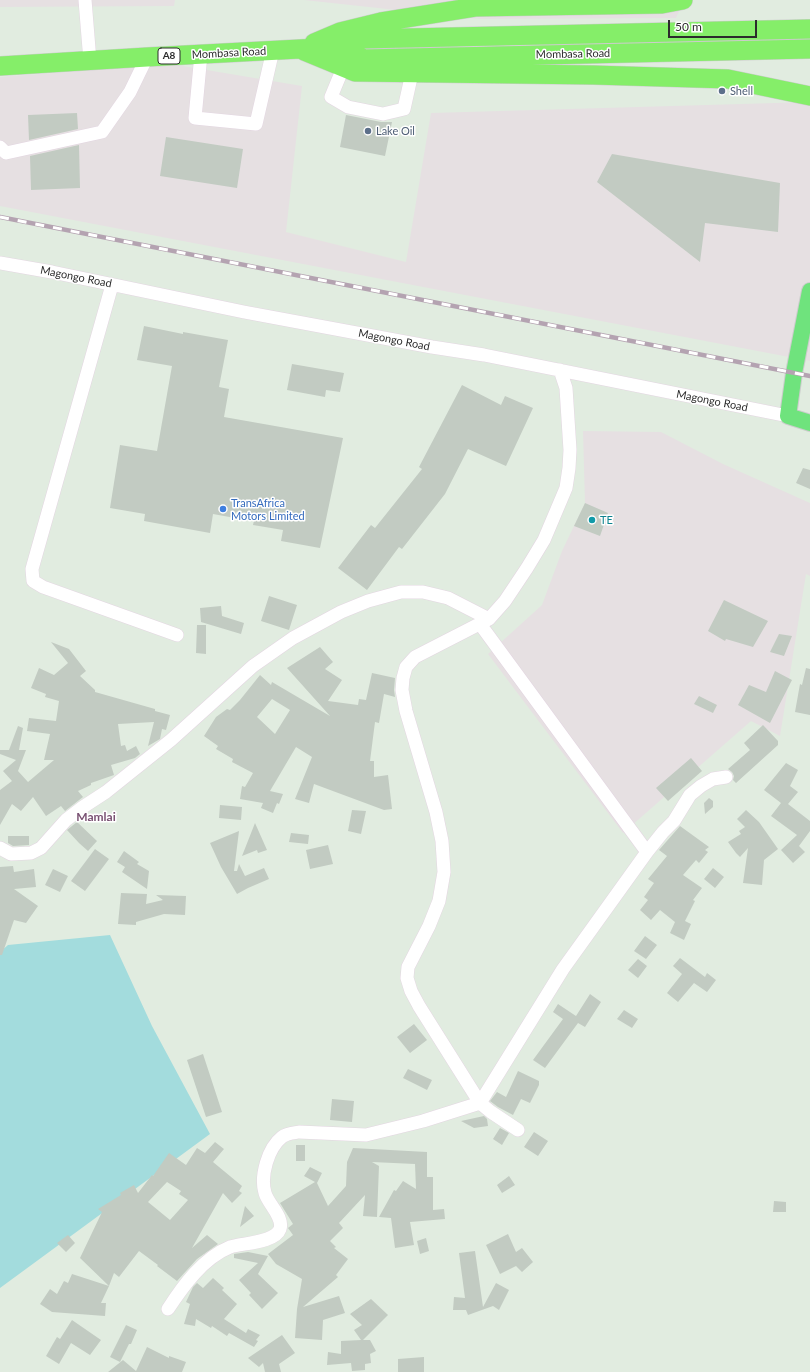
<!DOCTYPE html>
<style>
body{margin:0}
#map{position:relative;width:810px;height:1372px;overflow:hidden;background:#e1ece0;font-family:Lato,sans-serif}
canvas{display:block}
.scale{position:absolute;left:668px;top:20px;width:89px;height:18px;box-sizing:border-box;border:2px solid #2c2c2c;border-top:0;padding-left:5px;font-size:12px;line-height:14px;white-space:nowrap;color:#2c2c2c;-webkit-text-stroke:3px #fff;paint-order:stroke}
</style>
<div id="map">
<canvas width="810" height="1372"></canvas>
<div class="scale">50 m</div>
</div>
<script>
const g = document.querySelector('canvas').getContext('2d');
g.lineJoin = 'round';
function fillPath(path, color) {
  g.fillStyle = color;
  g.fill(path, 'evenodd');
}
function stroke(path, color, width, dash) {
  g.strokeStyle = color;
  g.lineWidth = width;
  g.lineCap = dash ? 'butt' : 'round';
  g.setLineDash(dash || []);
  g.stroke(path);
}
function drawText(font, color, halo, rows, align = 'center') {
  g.font = font + ' Lato,sans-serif';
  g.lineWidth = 3;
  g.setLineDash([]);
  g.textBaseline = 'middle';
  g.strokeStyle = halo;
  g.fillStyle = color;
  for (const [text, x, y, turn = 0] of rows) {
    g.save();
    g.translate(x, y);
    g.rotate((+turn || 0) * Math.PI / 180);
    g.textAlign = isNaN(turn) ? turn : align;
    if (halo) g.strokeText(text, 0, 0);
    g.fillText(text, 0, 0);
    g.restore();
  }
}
const industrial = new Path2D(`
 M0,0H175L174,6L0,7Z
 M304,0H684L676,18L480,19Z
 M171,64L302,86L286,232L406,262L431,113L810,102V361L0,206V77Z
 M583,431L661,432L723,464L810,503V576L806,574L780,736L751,721L623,833L488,654L542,605L562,551L585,503Z`);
const green = new Path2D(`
 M110,935L152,1026L210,1134L0,1288V952L8,945Z`);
const building = new Path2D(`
 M77,113L78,129L29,140L28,115Z
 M346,115L381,122H392L385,156L340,147Z
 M166,137L243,149L237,188L160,176Z
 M79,145L80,188L31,190L30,156Z
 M612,154L780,183L778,232L705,223L700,262L597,182Z
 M144,326L183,334V332L228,340L219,387L229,389L224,417L343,438L320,548L281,541L283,530L253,525L255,516L236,512L235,518L213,514L210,533L144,521L145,514L110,508L120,445L157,451L172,366L137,360Z
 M292,364L344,373L340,392L326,390L325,397L287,390Z
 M462,385L501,405L505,396L533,408L506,466L468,449L445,494L402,549L399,547L367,590L338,568L371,525L375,528L422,469L419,467Z
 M803,468L810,470V489L796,483Z
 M585,503L608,513L600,536L574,526Z
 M269,596L297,605L289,630L261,621Z
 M724,600L768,621L753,647L726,639L725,641L708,631Z
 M221,606L222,616L244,623L241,634L201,622L200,608Z
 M197,625H206V654L196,653Z
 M779,634L792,636L784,656L770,652Z
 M51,642L69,649L86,671L80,676L95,690V692L155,709V711L170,715L166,730L162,729L160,739L148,746L154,722L118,724L121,746L125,745L127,751L136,746L140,754L135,758L111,765L114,775L91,783V785L78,791L83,797L65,811L61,806L46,816L33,797L21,811L12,804L0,825V790L12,781L3,771L16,760L0,754V750H9L18,726L23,728L19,750H26L18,771L28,782L54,760H44L50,734L27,731L29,718L56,721L59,701L45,697L46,694L31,688L39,668L54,675L68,663Z
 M320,647L333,662L325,669L342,680L328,701L358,705L359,699L366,700L372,673L395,678L394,690L395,697L384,694L379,723L375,722L370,761H374V777L388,775L392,809L384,810L314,784L309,803L295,799L312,757L296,747L270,791L283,794L279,804L277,803L273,813L261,808L263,803L240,799L242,786L245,787L253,773L232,762L233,759L216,749L218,746L204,736L216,717L227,709L230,710L240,700L260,675L271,685L272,682L330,716L287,668ZM272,699L290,710L275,734L257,717Z
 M806,668L810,669V715L795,712L800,684L802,685Z
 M775,671L792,680L770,723L738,705L749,685L766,692Z
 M699,696L717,705L713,713L694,704Z
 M763,725L778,741V745L736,783L733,780L734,776L732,772L728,769L750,750L744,743Z
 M691,758L702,771L668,801L656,788Z
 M786,763L798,770L790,786L798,792L788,804L810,821V831L799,846L805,852L793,863L781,850L797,835L771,816L781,803L764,790Z
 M709,798L713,801V807L705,814L704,803Z
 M220,805L242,807L241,820L219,818Z
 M352,810L366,811L361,834L348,831Z
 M746,810L759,822L778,849L764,860L762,885L743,883L748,848L740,857L736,853L728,842L741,834L739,831L745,827L737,819Z
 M77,822L97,841L88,851L79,843L67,830Z
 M255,823L267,850L258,853L257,850L242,856Z
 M680,826L709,847L705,850L708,852L699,863L696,860L683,875L702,888L693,900L695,901L685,921L691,924L684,940L670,933L675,922L660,910L651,920L640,910L648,900L644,897L654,883L648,879L667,856L659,850Z
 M239,831L234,871H237L239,864L245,876L264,868L269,879L248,888L237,894L221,867L210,843Z
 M291,833L309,835L308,844L289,842Z
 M8,836H29V845L13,846L8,843Z
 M328,845L333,864L310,869L306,850Z
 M95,849L109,859L85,891L71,881Z
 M124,851L139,862L137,864L149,871L147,889L122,872L125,867L117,862Z
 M13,866L14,872L34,869L36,887L14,889L38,906L26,923L14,920L2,955H0V867Z
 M713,868L724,877L715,888L704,879Z
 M53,869L68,876L60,892L45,885Z
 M121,893L147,894L146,904L163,900L156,895L186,896L185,915L164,914L136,922V925L118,924Z
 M645,936L657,945L646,959L634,951Z
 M680,958L705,977L707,973L716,980L707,992L694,983L678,1002L667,993L682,974L673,966Z
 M638,959L647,966L638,978L628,970Z
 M590,994L601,1002L585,1027L578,1023L545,1068L533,1060L563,1019L553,1012L558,1004L576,1016Z
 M624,1010L638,1019L632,1028L617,1019Z
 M414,1024L427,1040L410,1053L397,1037Z
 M203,1054L222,1112L206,1117L187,1060Z
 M408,1069L432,1080L427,1090L403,1078Z
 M518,1071L539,1081V1085L530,1103L521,1099L513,1115L498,1107L490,1101L497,1092L506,1097Z
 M332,1099L354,1101L352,1122L330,1120Z
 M484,1116L487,1119L488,1126L474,1128L461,1121Z
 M500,1128L509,1133L502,1145L493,1139Z
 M534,1132L548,1141L538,1156L524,1147Z
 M215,1142L224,1149L213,1162L242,1186L239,1191L242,1193L232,1203L223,1193L192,1248L207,1235L218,1244L197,1259L177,1281L157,1266L158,1265L139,1251L119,1277L114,1273L109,1286L80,1258L102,1212L98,1209L121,1195L120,1193L134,1185L138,1193L152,1175L153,1176L169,1153L186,1165L197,1148L205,1153ZM167,1182L181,1191L179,1194L188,1200L170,1220L148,1202Z
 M296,1145H305V1161H296Z
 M353,1148L427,1152V1177H433V1210L444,1209L445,1219L410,1222L414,1245L395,1248L391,1218L379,1217L394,1190L396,1191L403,1181L416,1189L415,1164L372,1162L379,1166L377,1217L363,1216L365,1195L339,1223L343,1228L330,1241L336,1247L334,1248L348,1259L336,1275L338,1277L303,1307L339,1296L345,1313L323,1320L322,1340L295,1338L297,1309L302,1279L276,1264L268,1254L293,1235L288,1228L293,1224L280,1203L315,1182L304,1176L310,1167L322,1173L317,1183L328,1206L346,1186L347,1162Z
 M509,1176L515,1185L502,1193L497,1185Z
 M774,1201L786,1202V1212H773Z
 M245,1206L254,1216L240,1227Z
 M508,1234L516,1252L522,1248L533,1262L522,1272L516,1266L500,1274L486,1245Z
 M68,1235L75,1243L66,1252L57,1243Z
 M426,1238L429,1251L420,1254L417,1241Z
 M475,1251L483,1307L496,1283L509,1290L499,1310L493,1306L468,1315L466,1310H453L454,1297L465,1298L459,1253Z
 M248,1252L268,1256L258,1274L278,1293L262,1309L249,1295L251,1293L239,1280L258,1263L234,1258V1254Z
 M72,1274L109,1286L101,1303H106L105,1316L52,1312L40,1304L50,1289L57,1294L64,1281L68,1283Z
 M213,1278L224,1288L222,1290L237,1304L224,1319L246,1333L248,1329L260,1335L256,1340L258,1341L254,1347L229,1333L227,1336L212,1326L211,1328L196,1319L195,1326L184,1324L190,1304L186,1302L193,1287L197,1283L203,1288Z
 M371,1299L388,1315L363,1340H370L376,1351L370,1354L371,1363L365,1364V1370L352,1371L351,1363L327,1365L328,1352L341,1354V1341L361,1340L354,1330L362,1325L350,1314Z
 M72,1320L101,1340L90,1355L71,1343L59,1364L46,1356L57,1337L60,1339Z
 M126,1325L137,1330L131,1344H129L120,1362L110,1357Z
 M282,1335L295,1353L279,1364L281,1372H265L263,1363L259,1367L248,1358Z
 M147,1347L169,1358V1356L186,1362L182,1372H108L123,1360L136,1371Z
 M424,1357V1372H398V1359Z`);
const minor = new Path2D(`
 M85,0L90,61
 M201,54L195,118L256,124L273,50
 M343,68L331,97L348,107L383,114L404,109L412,73
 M0,147L6,153L102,132L130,92L147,57
 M0,263L52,272L244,312L432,347L484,355L788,416
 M112,285L32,569L33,581L43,587L177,635
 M480,624L647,852
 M0,848L11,854L31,853L41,848L66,820L83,807L106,792L171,740L253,666L293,638L341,612L368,601L401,592H423L448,598L489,619
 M518,1130L491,1112L480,1103L419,1006L411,991L407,978L408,967L429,926L439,901L444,872L442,841L436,812L406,711L402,690L403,678L406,667L415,657L489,619L505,601L527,568L544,540L566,488L569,468L570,450L566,388L560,370
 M168,1309C183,1286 203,1258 230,1247C242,1243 275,1243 280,1229C284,1217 268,1204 265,1193C260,1176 268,1148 282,1137C287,1133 294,1133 299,1132L366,1135L423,1121L480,1103L563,969L647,852L663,832L674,821L690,795L701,786L713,779L726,777`);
const major = new Path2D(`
 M810,291L794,373L788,416L810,423`);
const highway = new Path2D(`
 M314,43L340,32L381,22L475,7L662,4L683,0
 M338,47L364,59L810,49
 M304,51L355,72L593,75L728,79L810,96
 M0,66L147,57L338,47L362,39L810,29`);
const rail = new Path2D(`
 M0,217L810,376`);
const markers = [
 [722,91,4,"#5c6f8a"],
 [368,131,4,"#5c6f8a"],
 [223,509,4,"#3f7fe0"],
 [592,520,4,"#0f9aa8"]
];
const shields = [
 [169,56,22]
];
const shieldNames = [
 ["A8",169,56]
];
const streetNames = [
 ["Mombasa Road",229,53,-3],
 ["Mombasa Road",573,54,-1],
 ["Magongo Road",76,277,11],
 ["Magongo Road",394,340,11],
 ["Magongo Road",712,401,11]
];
const serviceNames = [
 ["Shell",730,91],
 ["Lake Oil",376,131]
];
const shopNames = [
 ["TransAfrica",231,503],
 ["Motors Limited",231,516]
];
const cultureNames = [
 ["TE",600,520]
];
const neighbourhoodNames = [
 ["Mamlai",96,817]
];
fillPath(industrial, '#e6e0e2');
fillPath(green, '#a3dcdd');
fillPath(building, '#c2cbc2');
stroke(minor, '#e3d6e1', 14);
stroke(major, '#ccc', 18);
stroke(highway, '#ccc', 20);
stroke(minor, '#fff', 13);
stroke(major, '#6fe37d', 16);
stroke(highway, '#85ee69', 19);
stroke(rail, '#b4a3b1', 4.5);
stroke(rail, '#fff', 3, [9]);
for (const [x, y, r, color] of markers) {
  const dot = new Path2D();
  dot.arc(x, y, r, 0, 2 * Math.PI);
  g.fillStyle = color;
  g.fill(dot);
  stroke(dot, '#fff', 1.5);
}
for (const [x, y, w] of shields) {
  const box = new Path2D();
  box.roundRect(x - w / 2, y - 8, w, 16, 3);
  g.fillStyle = '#fff';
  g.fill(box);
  stroke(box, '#2c2c2c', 1);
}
drawText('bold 10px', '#2c2c2c', null, shieldNames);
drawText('11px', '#2c2c2c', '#fff', streetNames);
drawText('11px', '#4e5e75', '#fff', serviceNames, 'left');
drawText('11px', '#366cbe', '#fff', shopNames, 'left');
drawText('11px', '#0d838f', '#fff', cultureNames, 'left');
drawText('bold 12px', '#795172', '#fff', neighbourhoodNames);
</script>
